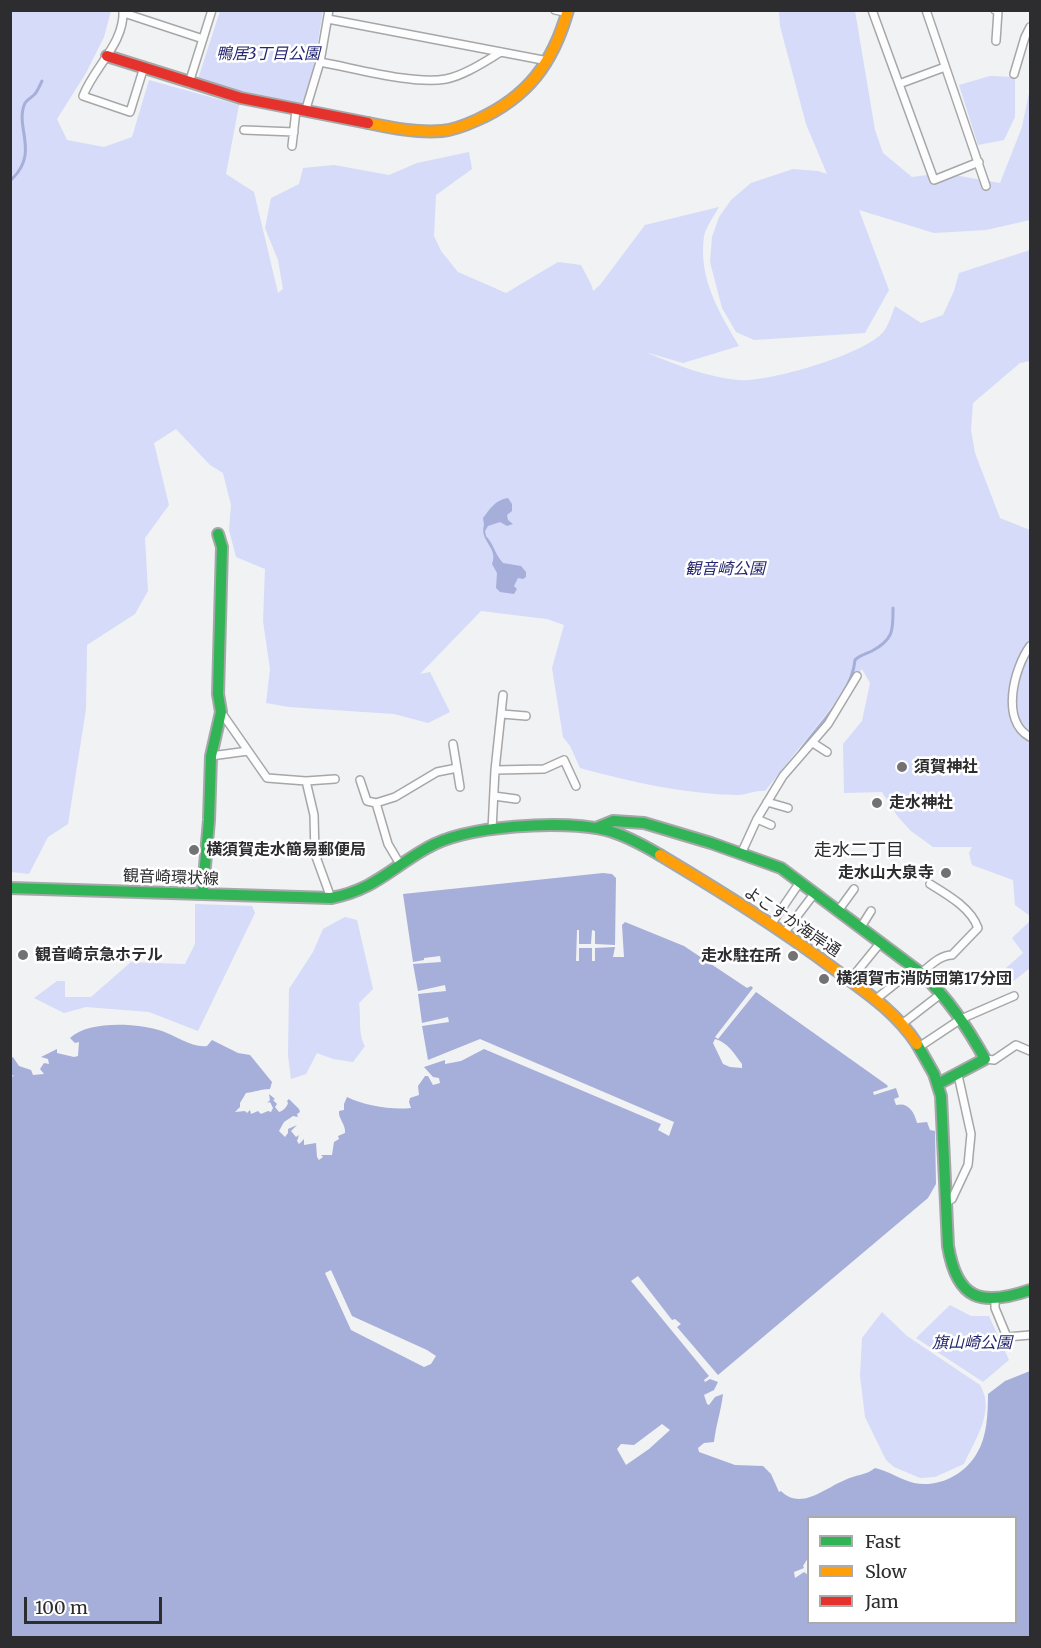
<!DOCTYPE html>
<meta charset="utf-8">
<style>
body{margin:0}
#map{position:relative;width:1041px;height:1648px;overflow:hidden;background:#f1f2f3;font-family:Merriweather,serif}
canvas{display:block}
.frame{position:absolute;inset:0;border:12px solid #2d2d2f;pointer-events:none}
.legend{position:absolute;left:807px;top:1516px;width:210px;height:108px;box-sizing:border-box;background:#fff;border:2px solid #ababac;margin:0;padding:8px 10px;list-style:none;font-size:18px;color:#2d2d2f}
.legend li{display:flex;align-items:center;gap:12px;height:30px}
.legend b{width:30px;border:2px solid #ababac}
.scale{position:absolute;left:24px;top:1597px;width:138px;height:27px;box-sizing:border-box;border:3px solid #2d2d2f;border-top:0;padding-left:8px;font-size:18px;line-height:21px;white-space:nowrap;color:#2d2d2f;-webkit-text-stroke:4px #fff;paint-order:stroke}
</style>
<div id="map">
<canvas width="1041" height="1648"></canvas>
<div class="frame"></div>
<ul class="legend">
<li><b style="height:8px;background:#30b455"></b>Fast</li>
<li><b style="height:8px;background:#ff9f0a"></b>Slow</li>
<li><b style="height:8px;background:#e5322d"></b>Jam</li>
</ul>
<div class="scale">100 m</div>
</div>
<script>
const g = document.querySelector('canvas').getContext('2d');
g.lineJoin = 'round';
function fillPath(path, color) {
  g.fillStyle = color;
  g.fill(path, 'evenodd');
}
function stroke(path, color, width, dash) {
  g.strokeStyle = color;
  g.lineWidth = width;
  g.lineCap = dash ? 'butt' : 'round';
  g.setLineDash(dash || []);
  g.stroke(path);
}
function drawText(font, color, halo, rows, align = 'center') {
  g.font = font + ' Merriweather,"Noto Sans JP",serif';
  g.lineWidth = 5;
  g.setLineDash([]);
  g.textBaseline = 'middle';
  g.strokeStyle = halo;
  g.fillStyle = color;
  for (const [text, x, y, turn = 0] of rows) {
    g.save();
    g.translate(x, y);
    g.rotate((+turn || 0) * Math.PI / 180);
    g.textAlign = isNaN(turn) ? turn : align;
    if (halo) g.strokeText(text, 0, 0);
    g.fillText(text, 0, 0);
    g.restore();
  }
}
const green = new Path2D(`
 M11,11H111L104,37L86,73L57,119L67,140L104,147L132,137L149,80L239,105L226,174L254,192L278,293L283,289L278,260L265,228L271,198L299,184L303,168L334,165L389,175L417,163L469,152L472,169L436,195L434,236L441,251L458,272L506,293L558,262L581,265L592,286L593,291L600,285L645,225L719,207C714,216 706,227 704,236C698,278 719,312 739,346L683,363L645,352C674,364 706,377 738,380C767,383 867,354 884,331C889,324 892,314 895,306L921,323L943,315L954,291L959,273L1030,250V361L1020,363L973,403L971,430L975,453L1000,518L1030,530V916L1015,905L1013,880L972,865L969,853L972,847H933L911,831L898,817L882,792L844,793L843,744L862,721L870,683L862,669L765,791C755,790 748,795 738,795C684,794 632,782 580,768L570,746L563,737L552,668L564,625L547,619L481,611L420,674L430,672L450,712L428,723L394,714L289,707L266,703L270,669L263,621L265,569L236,557L229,530L231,505L223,473L210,465L176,429L154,443L169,505L145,538L148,591L135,614L87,645L86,709L68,824L48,837L29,874L11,872Z
 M220,11H323L307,106L304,108L236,93L200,82L198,79Z
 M779,11H855L875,130L883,153L912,177L942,173L1000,183L1022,127L1030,88V220L986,230L934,233L859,210L889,290L865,333L754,340L736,332L722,308L710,262L712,237L719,217L731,200L751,183L793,169L818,171L827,174L806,124L780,26Z
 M990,76L1015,77V117L1004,140L978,145L959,85Z
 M195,904L252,906L255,913L198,1031L149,1012L86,1007L64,1013L34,998L57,981H65V997H91L131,962L185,964L195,944Z
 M345,917L357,920L373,989L359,1003C361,1016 358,1036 365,1046L353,1062L333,1059L317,1053L306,1074L291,1079L288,1056L289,989L313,952L323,929Z
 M1030,921V968L1005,988L997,976L1023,953L1012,938Z
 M950,1305L971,1316H989L1009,1360L983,1382L916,1338Z
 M882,1312L907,1336L980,1385C996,1411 974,1441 964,1464L935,1477L920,1478L894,1467L886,1460L865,1417L860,1376L862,1338Z`);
const water = new Path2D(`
 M508,498L512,504V511L507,515L508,520L513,524L507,526L500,522L488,526L485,531L486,536C494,544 495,555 503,563L521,566L526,572V577L523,579L518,578L514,586L517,589L514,594L500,592L496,588L497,573L492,564C499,548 479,541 484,525L483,518C490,509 495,500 508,498Z
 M603,873L612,874L616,878L615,945L595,944V931L592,930L591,944H579V930H577L576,961H579V948H592V961H595V948L615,947L613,957H624L622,925L625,922L684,946L747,988L751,986L753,988L715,1037L718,1039L756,992L887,1085L888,1087L873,1092L874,1095L896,1088L899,1097L894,1099L896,1105C908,1102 914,1111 917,1123L927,1122L930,1130L935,1131L936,1184L928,1198L718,1375L677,1327L681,1324L675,1319L672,1320L638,1276L631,1281L709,1376L704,1380L705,1382L710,1379L718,1382L714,1390L704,1395L707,1404L709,1405L715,1397L723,1394C721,1411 716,1425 714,1442L704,1443L698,1448L699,1452L735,1465L763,1466L771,1474L779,1492L781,1491C801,1511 825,1488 845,1480C855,1475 867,1475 875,1468C889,1471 901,1480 914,1483C938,1488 965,1475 977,1453C987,1437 988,1413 988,1394L1005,1381L1030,1371V1637L784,1638L783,1636L779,1638L11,1637L10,1079L14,1075L11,1076V1058L13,1057L19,1066L31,1070L33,1075L44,1074L40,1069L44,1063L49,1064L48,1059L41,1057L57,1049V1053L74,1057L78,1056L79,1042L75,1043L70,1038C88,1020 139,1023 162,1031C176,1036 192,1048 207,1046L212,1040L238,1053L250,1055L272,1082L270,1089C261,1089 255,1092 246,1093L240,1103V1107L235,1112L245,1111L247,1113L250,1110L251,1114L258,1111L261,1114L268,1111L271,1112L273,1108L270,1102L267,1103L270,1100L269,1094L275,1099L273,1100L277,1104L275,1107L279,1112C283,1111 287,1107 288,1103L287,1101L289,1099L299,1109L300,1112L297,1114L298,1117L293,1116L284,1122L279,1131L285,1137L288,1133V1129L297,1125L291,1131L296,1137L299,1135L297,1141L299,1144L304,1139V1145L316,1143L317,1157L319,1160L323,1157L321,1155H332L334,1142L339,1139L338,1136L345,1133C346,1124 338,1119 339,1111L344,1110V1104L347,1097C366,1106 391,1110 411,1108L409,1102L410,1098L419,1095L418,1086L425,1076H428L433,1085L440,1083L439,1078L433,1077L424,1067L445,1060V1064L461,1061L484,1049L661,1124L658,1130L669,1136L674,1122L480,1039L428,1060L422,1026L449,1022L448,1017L422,1023L418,994L446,991L445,985L418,991L413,964L441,962L440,956L424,958V960L413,962L403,894ZM715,1039C727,1042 734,1053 742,1064V1068L730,1067L723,1064L713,1043ZM808,1518H1016V1622H808V1575L804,1572L795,1578L794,1572L804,1568L803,1566L808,1558Z`);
const pier = new Path2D(`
 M331,1270L352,1316L427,1350L436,1356L431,1364L424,1367L351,1330L325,1273Z
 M662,1424L670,1430L649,1449L626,1465L617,1449L621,1444L634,1445Z`);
const stream = new Path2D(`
 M12,179C40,152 14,127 25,103C27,100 32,97 35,94C38,90 40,85 42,81
 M800,751C819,724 852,694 855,660C860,655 866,654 872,651C894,639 893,630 893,608`);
const street = new Path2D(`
 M123,10C125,43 94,67 83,96L130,112L144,67
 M555,10L568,13
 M872,10L934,180L979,162
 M926,10L986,186
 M995,10L998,11L996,41
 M124,13L203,39
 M328,19L548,61
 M320,62C354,68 413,85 446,79C465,75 484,62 501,52
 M1014,74L1025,37L1030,27
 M189,83L212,10
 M899,84L945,67
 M305,112L320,62L329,10
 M244,130L294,132
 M292,146L296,110
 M1030,646C1014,668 1000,721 1030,737
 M221,712L267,778L306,781L314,815L315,854L331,898
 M502,714L526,716
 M813,743L827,752
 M453,744L457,768
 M211,756L248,751
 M495,770L544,769L564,760L576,786
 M360,780L367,801L376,803
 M306,781L335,779
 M494,796L516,799
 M767,802L788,808
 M757,819L771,825
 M492,830L495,770L503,695
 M741,854L757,819L783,776L828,724L857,676
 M401,866L388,844L376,803L395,797L437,772L457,768L460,787
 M838,911L854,889
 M772,923L800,882
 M861,927L871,911
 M785,932L814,894
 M921,973C930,966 940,955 952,955L978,928C971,908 948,895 930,884
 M850,980L881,942
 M876,999L915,968
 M902,1024L942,993
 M919,1047L961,1019L1014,996
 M985,1059L994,1060L1016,1045L1030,1051
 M946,1202L952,1199L968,1165L971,1134L958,1075
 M995,1301V1308L1007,1337L1030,1335`);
const fast = new Path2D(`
 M596,828L613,821L644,823L711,843L781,868L921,973C948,998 967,1027 985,1059L938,1084
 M10,888L331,898
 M203,889L209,820L211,756L221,712L218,694L222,547L218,534
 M331,898C374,890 391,868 427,848C466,825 562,820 606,830C625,835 643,845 660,855
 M917,1044L934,1074L941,1096L948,1246C957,1300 981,1307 1030,1290`);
const slow = new Path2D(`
 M368,123C392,128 417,133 442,131C454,130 466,125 477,120C528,97 553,63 568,10
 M660,855C720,891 780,928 837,971C867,993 896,1012 917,1044`);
const jam = new Path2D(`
 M107,56L241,98L368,123`);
const markers = [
 [902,767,6,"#727274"],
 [877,803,6,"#727274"],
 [194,850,6,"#727274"],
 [946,873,6,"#727274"],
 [23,955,6,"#727274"],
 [793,956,6,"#727274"],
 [824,979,6,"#727274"]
];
const parkNames = [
 ["鴨居3丁目公園",268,54],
 ["観音崎公園",725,569],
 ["旗山崎公園",972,1343]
];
const poiNames = [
 ["須賀神社",914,767],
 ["走水神社",889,803],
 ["横須賀走水簡易郵便局",206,850],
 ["走水山大泉寺",934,873,"right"],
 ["観音崎京急ホテル",35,955],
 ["走水駐在所",781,956,"right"],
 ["横須賀市消防団第17分団",836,979]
];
const streetNames = [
 ["観音崎環状線",171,878,2],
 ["よこすか海岸通",792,922,34]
];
const neighbourhoodNames = [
 ["走水二丁目",859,851]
];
fillPath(green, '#d5dbf8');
fillPath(water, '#a6aeda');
fillPath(pier, '#f1f2f3');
stroke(stream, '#a6aeda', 3);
stroke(street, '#a6a7a8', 10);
stroke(fast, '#a6a7a8', 14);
stroke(slow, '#a6a7a8', 14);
stroke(jam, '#a6a7a8', 14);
stroke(street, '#fdfdfd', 7);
stroke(fast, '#30b455', 10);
stroke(slow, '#ff9f0a', 10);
stroke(jam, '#e5322d', 10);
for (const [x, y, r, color] of markers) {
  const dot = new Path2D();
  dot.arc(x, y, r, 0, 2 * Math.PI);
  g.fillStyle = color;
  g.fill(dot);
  stroke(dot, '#fff', 2);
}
drawText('italic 16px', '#252770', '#fff', parkNames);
drawText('bold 16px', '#2d2d2f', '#fff', poiNames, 'left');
drawText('16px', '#2d2d2f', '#fff', streetNames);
drawText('18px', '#2d2d2f', '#fff', neighbourhoodNames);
</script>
